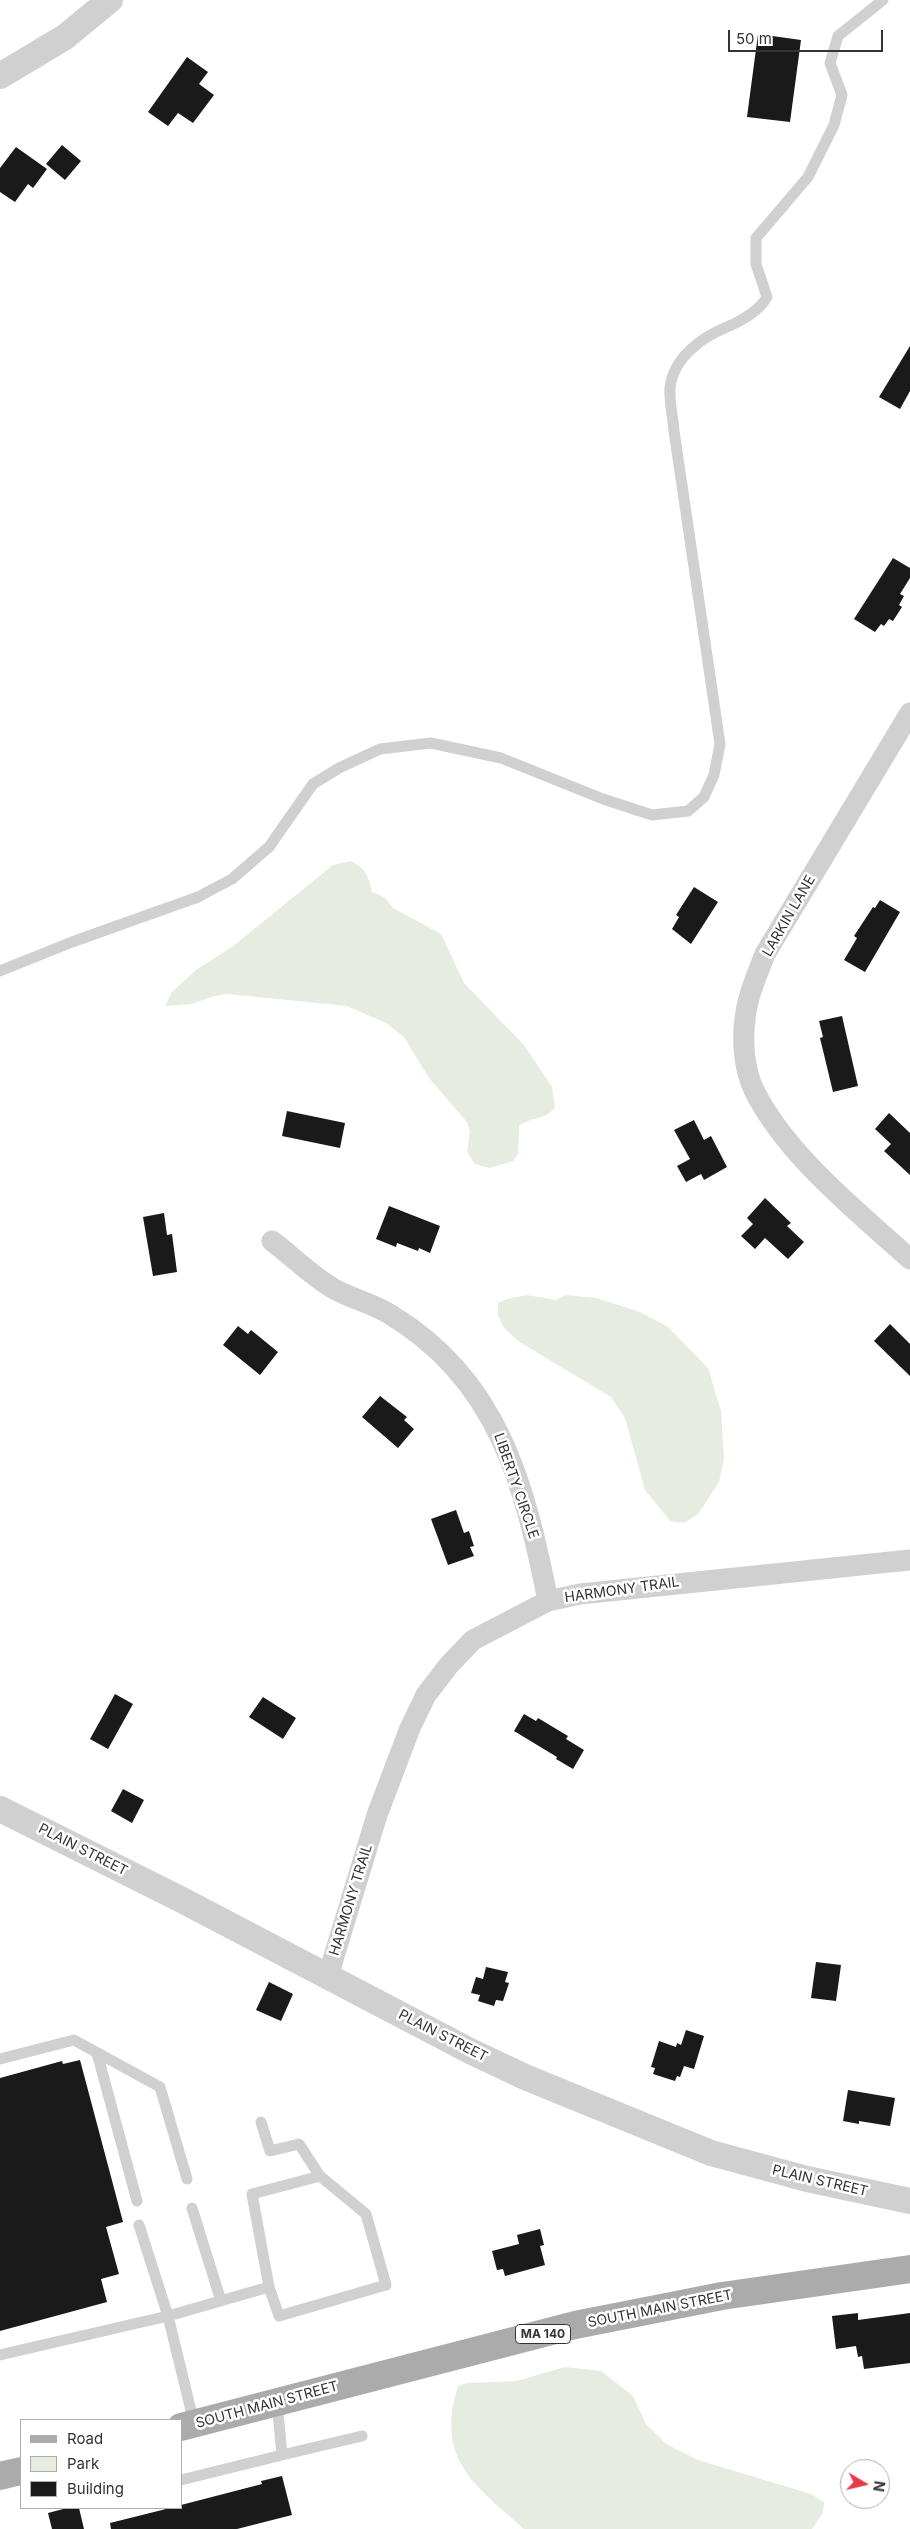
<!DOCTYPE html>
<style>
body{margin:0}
#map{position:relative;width:910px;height:2529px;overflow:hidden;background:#fff;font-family:Inter,sans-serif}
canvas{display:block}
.legend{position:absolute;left:20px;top:2419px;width:162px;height:90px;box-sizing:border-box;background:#fff;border:1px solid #adadad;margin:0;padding:6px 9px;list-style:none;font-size:15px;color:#333}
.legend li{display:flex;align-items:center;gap:10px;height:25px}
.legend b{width:25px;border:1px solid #adadad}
.north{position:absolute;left:840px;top:2459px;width:50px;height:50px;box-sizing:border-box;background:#fff;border:1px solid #adadad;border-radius:50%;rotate:99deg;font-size:14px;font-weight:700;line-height:20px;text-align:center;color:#333}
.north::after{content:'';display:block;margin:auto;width:18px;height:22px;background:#e63946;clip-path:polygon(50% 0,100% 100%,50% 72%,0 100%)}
.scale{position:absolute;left:728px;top:30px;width:155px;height:22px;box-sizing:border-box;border:2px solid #333;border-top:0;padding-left:6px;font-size:15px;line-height:18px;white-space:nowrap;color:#333;-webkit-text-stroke:4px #fff;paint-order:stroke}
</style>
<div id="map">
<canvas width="910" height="2529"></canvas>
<ul class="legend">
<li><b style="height:6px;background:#ababab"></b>Road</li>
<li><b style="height:14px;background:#e6ecdf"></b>Park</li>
<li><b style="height:14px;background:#1a1a1a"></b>Building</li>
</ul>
<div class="north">N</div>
<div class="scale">50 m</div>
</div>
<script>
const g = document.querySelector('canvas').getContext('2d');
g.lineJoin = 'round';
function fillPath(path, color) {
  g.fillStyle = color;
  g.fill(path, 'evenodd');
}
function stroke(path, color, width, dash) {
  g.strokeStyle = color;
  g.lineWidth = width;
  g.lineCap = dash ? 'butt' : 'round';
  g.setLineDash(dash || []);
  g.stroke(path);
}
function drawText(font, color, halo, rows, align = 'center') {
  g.font = font + ' Inter,sans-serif';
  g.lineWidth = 5;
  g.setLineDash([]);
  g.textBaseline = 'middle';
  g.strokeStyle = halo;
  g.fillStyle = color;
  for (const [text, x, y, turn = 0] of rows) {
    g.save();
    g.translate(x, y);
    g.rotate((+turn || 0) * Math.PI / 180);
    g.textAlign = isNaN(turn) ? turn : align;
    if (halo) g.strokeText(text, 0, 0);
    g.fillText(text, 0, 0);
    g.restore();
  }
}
const green = new Path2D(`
 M350,861C366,867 368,876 372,892L384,897L393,908L441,934L464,983L524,1045L552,1087L555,1108C543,1121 532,1116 519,1126L518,1154L513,1161L489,1168L475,1164L467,1152L470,1132L467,1122L429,1078L404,1037L386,1023L347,1006L227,994L214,996L191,1004L165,1006L172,992L196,970L232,947L333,865Z
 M527,1295L556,1300L566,1295L596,1298L640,1312L668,1327L708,1368L721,1411L724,1459L719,1482L698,1514L684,1523L670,1521L645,1490L625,1418L611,1397L518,1341L504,1328L498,1315V1303L507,1299Z
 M565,2367L601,2371L633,2396L646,2424L666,2444L698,2460L811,2494L824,2502L823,2513L812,2529H524C475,2485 435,2460 458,2386L467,2383L517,2381Z`);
const building = new Path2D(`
 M758,34L801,40L790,122L747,117Z
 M187,57L208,72L199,84L214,95L193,123L178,113L168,126L148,112Z
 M62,145L81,161L65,180L46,164Z
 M16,147L47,169L33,188L28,184L15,202L0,192V168Z
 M910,346V391L900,409L879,397Z
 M893,558L910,568V578L900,594L904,596L899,605L902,607L893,621L889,619L884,626L881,624L875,632L854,619Z
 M694,887L718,902L691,944L672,929L679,917L676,915Z
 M880,900L900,912L865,972L844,960L857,938L854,936L873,907L875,908Z
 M842,1016L858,1086L833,1092L820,1038L823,1037L819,1021Z
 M287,1111L345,1123L340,1148L282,1136Z
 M889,1113L910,1133V1175L884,1151L891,1144L875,1129Z
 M694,1120L704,1140L711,1136L727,1167L704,1180L701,1174L686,1182L677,1166L690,1159L674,1130Z
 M765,1198L791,1223L787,1226L804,1242L788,1259L765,1238L755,1249L741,1236L753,1224L747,1218Z
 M389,1206L440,1226L430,1253L419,1248L418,1251L397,1243L396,1247L376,1239Z
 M164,1213L167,1235L172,1234L177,1272L153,1276L143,1217Z
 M890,1324L910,1344V1376L874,1341Z
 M238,1326L248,1334L251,1330L278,1352L260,1375L223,1345Z
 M380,1396L407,1417L404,1420L414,1429L398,1448L362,1417Z
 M456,1510L464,1533L469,1531L474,1546L470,1547L474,1556L448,1565L431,1519Z
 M115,1694L133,1704L108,1749L90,1739Z
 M263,1697L296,1718L283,1739L249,1717Z
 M524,1714L536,1721L538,1718L568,1736L566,1739L584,1750L573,1769L556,1759L557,1757L514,1731Z
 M123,1789L144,1800L132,1823L111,1811Z
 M816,1962L841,1965L836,2001L811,1998Z
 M486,1967L508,1972L505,1982L509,1983L503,2001L496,2000L494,2006L478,2001L480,1995L471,1993L476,1977L483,1979Z
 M269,1982L293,1994L281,2021L256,2010Z
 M686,2030L704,2036L694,2069L684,2066L680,2077L677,2076L675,2081L653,2074L655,2068L651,2067L659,2041L676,2047L677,2043L681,2045Z
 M80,2060L123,2222L106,2227L119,2274L101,2279L107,2302L0,2331V2078L62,2061L63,2064Z
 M848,2090L895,2098L890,2126L859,2121V2124L843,2121Z
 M540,2229L544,2245L540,2246L545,2265L505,2276L503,2269L497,2270L492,2251L519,2244L517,2235Z
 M858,2313V2320L910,2313V2363L864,2369L862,2356L858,2357L856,2346L836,2349L832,2316Z
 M282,2476L292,2515L237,2529H111L110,2523L170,2508H181V2505L262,2484L261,2481Z
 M67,2508H79L84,2529H52L48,2513Z`);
const service = new Path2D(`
 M0,971L72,942L198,897L232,879L269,847L313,784L339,768L380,749L431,743L501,758L603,799L652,815L688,811L704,797L714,775L720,744L674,431C673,417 669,402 670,388C673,358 702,337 727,327C741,321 759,311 767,297L756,264V238L808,177L834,125L842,95L830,63L838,36L883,0
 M97,2053L137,2201
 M0,2059L74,2040L160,2087L187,2179
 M261,2122L270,2151L299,2144L320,2176
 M192,2208L221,2301
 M139,2225L168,2316L269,2287L279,2316L386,2285L366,2214L320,2176L252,2194L269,2287
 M0,2355L168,2316L194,2423
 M282,2455L362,2436
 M181,2480L282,2455L277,2402`);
const minor = new Path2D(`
 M910,713L765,954C757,975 747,997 745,1019C742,1041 744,1069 754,1090C786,1155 857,1211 910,1259
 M272,1241C292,1256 314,1278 336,1290C353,1299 374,1304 391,1315C499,1380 525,1486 548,1601
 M328,1976L377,1815L410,1728L426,1695L449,1665L473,1640L548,1601L580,1594L910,1560`);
const tertiary = new Path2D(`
 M0,76L65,37L110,0
 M0,1809L182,1900L470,2051L525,2077L711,2153L807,2179L910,2201`);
const primary = new Path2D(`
 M181,2427L575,2325L722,2296L910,2269
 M0,2476L21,2471`);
const shields = [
 [543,2334,55]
];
const shieldNames = [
 ["MA 140",543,2334]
];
const streetNames = [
 ["LARKIN LANE",789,916,-60],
 ["LIBERTY CIRCLE",516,1486,71],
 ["HARMONY TRAIL",622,1590,-8],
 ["PLAIN STREET",83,1850,27],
 ["HARMONY TRAIL",351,1900,-73],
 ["PLAIN STREET",443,2036,27],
 ["PLAIN STREET",820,2181,13],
 ["SOUTH MAIN STREET",660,2309,-11],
 ["SOUTH MAIN STREET",267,2405,-15]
];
fillPath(green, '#e6ecdf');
fillPath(building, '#1a1a1a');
stroke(service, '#d0d0d0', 11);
stroke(minor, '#d0d0d0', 21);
stroke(tertiary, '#d0d0d0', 26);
stroke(primary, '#ababab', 28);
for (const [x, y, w] of shields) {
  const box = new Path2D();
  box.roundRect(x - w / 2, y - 9.5, w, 19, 4);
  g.fillStyle = '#fff';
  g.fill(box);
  stroke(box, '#333', 1);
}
drawText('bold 12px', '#333', null, shieldNames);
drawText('14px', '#333', '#fff', streetNames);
</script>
